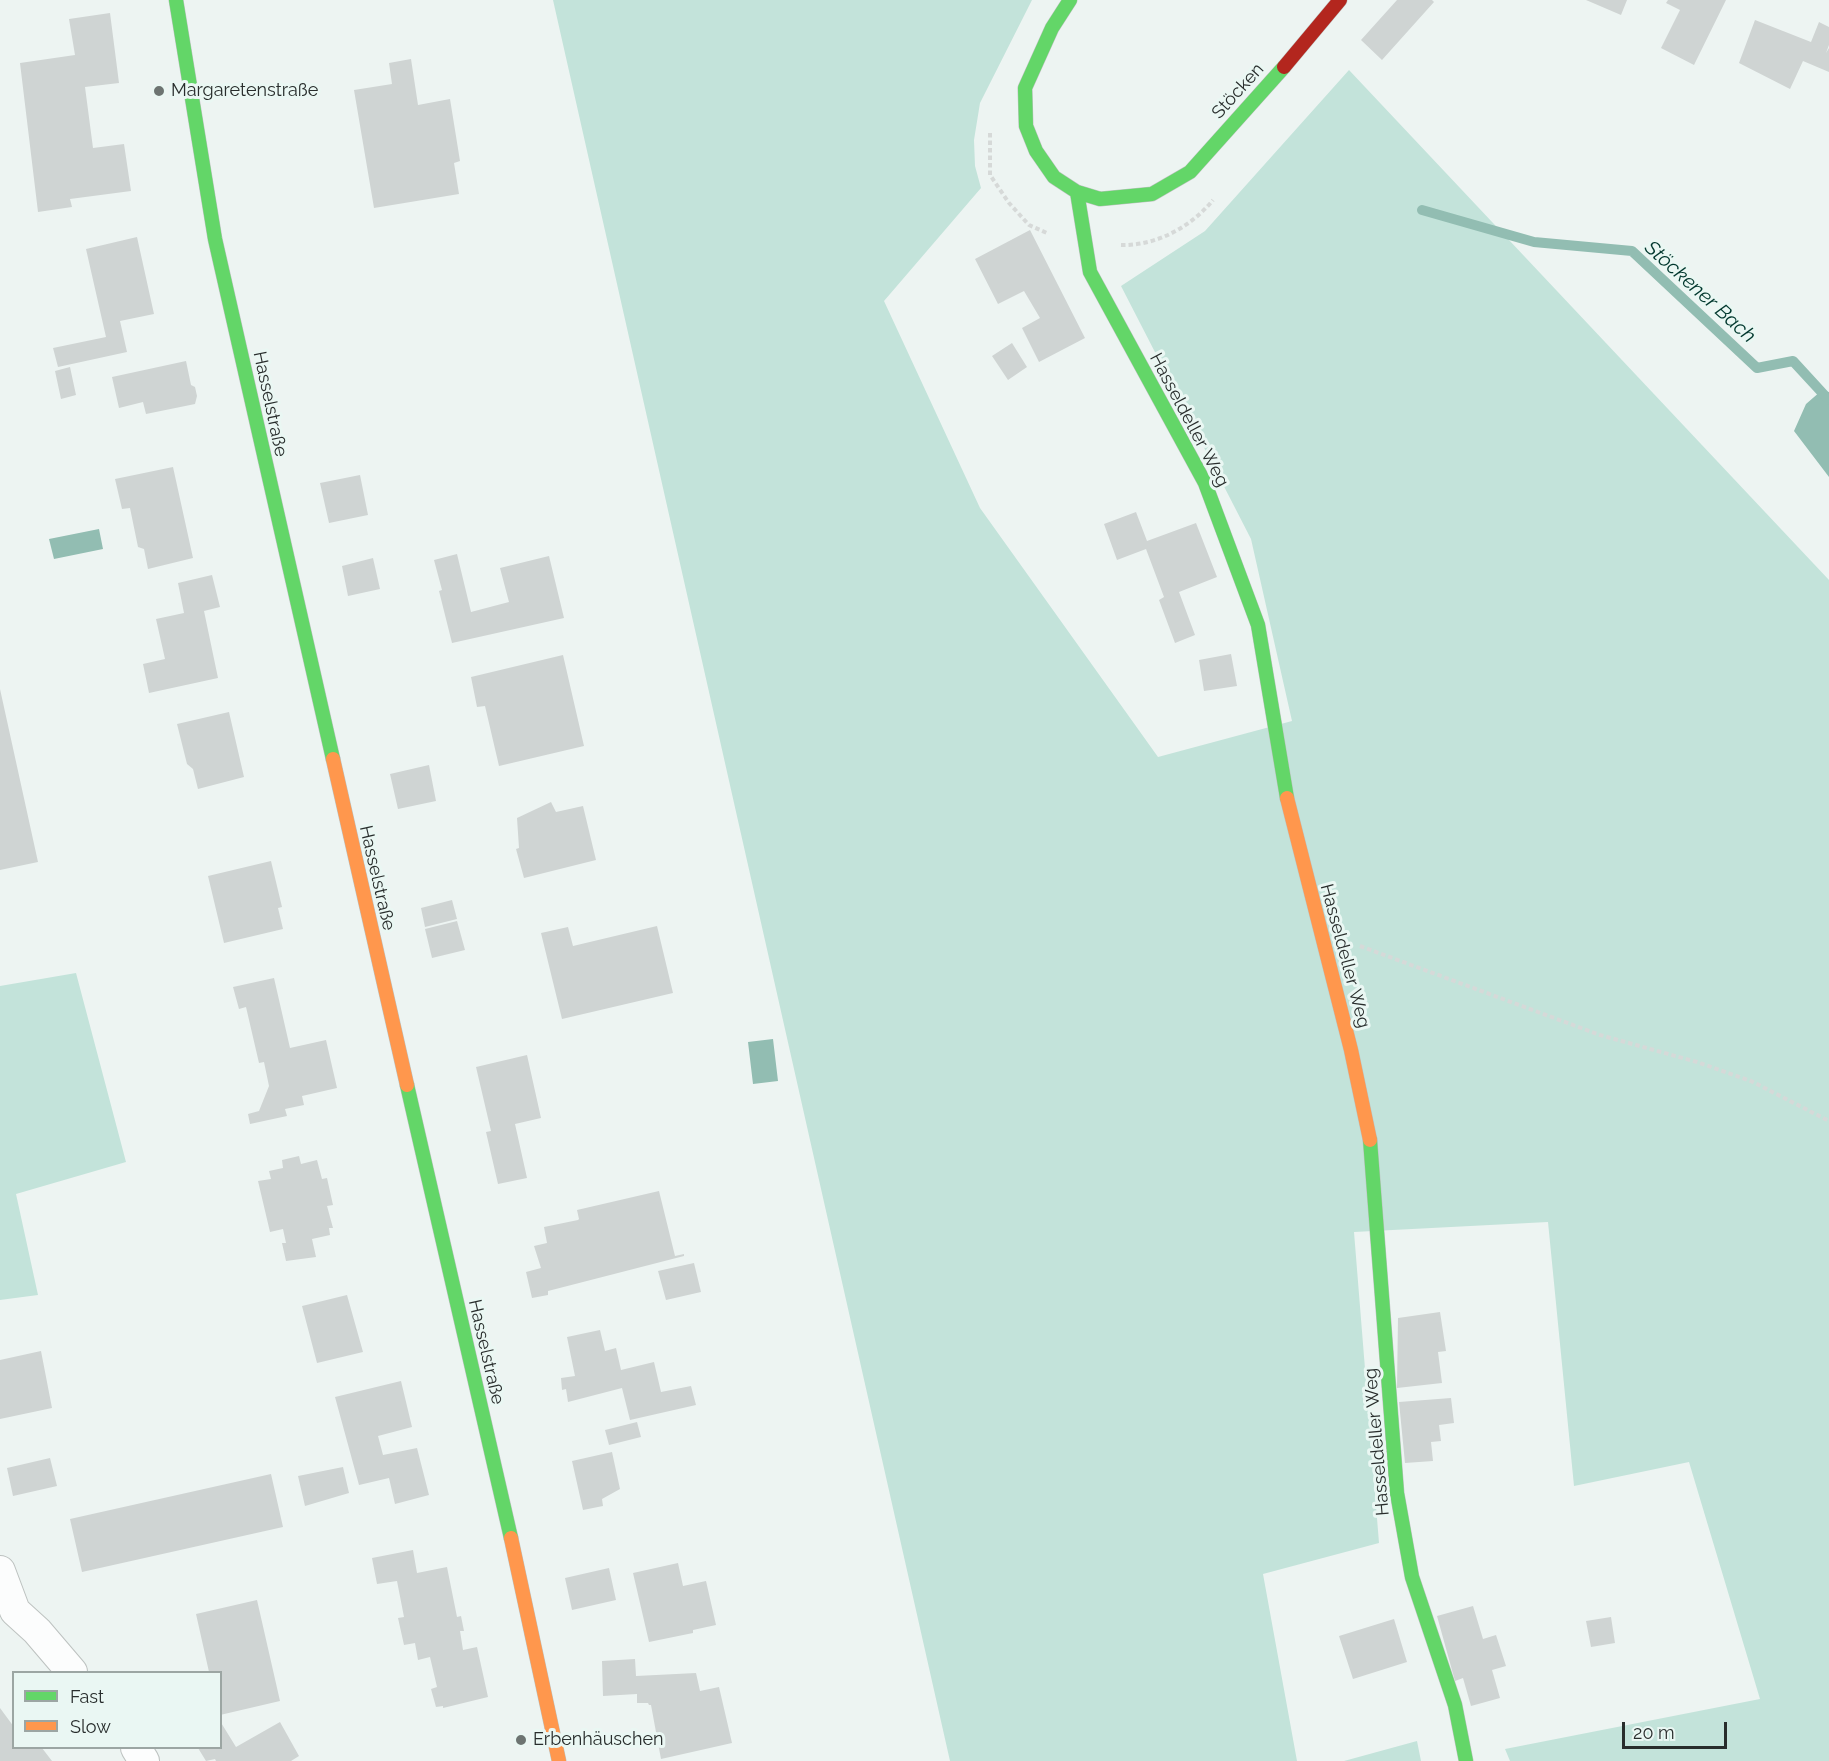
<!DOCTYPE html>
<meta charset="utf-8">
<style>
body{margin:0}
#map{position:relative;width:1829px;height:1761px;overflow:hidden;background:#edf4f2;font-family:Raleway,sans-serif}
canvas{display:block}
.legend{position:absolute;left:12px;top:1671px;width:210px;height:78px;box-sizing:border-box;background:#eaf7f3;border:2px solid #9ca6a3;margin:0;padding:8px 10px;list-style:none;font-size:18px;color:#282d2c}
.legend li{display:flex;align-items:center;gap:12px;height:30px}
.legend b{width:30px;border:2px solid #9ca6a3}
.scale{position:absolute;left:1622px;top:1722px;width:105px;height:27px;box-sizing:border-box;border:3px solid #282d2c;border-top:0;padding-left:8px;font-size:18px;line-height:21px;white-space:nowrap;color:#282d2c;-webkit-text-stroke:4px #eaf7f3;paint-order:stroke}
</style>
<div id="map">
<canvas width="1829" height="1761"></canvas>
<ul class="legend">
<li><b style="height:8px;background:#63d668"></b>Fast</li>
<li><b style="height:8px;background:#ff974d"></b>Slow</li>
</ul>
<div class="scale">20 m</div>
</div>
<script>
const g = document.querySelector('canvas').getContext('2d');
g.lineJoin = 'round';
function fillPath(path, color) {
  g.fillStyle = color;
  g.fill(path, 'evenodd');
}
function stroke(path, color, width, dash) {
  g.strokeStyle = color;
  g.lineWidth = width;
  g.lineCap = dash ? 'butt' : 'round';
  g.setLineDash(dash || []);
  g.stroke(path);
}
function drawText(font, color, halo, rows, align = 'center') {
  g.font = font + ' Raleway,sans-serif';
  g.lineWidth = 6;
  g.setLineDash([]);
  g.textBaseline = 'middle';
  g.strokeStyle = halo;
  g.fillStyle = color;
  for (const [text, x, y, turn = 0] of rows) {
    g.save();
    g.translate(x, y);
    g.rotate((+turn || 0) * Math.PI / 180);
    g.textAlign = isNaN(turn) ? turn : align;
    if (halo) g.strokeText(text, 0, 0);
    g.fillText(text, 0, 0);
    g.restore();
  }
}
const green = new Path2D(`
 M553,0H1032L980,103L974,140L975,166L981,188L884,301L980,508L1158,757L1292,721L1251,539L1121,286L1205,231L1349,70L1829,580V1761H1510L1505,1749L1760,1699L1689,1462L1574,1486L1548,1222L1354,1232L1379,1543L1263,1574L1297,1761H950Z
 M76,973L126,1162L16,1194L38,1295L0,1300V986Z
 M1417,1741L1421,1761H1344Z`);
const water = new Path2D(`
 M1821,391L1829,392V477L1794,431L1806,404Z
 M99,529L103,549L54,559L49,539Z
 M773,1039L778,1081L753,1084L748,1042Z`);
const stream = new Path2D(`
 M1422,210L1534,242L1632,251L1757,368L1793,361L1829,400`);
const building = new Path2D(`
 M1397,0H1432L1434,2L1382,60L1361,40Z
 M1586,0H1627L1621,15Z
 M1668,0H1726L1694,65L1661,48L1680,10L1666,3Z
 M110,13L119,83L85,87L93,148L124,144L131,191L70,199L72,207L38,212L20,63L75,55L69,19Z
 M1755,20L1811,42L1819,22L1829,27V45L1826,53L1829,48V72L1803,61L1790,89L1739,63Z
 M411,59L418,105L450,99L460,161L454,163L459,194L374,208L354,90L392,84L389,63Z
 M1030,230L1085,338L1039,362L1022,328L1040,318L1024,291L998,304L975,259Z
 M137,237L154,314L120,321L127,352L58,367L53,348L106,337L86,249Z
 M1012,343L1027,367L1008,380L992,356Z
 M186,361L191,385L195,387L197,396L195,404L146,414L143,402L119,408L112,377Z
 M70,367L76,395L61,399L55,371Z
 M173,467L193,558L148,569L144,549L138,547L130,508L122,509L115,479Z
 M360,475L368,515L329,523L320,483Z
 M1136,512L1147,541L1196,523L1217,577L1179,592L1195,635L1175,643L1159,600L1164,597L1146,549L1117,560L1104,524Z
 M457,554L471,612L509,602L500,568L549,556L564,618L452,643L439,591L442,590L434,560Z
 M373,558L380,589L348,596L342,566Z
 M212,575L220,607L204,611L218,678L149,693L143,664L165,659L156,619L184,613L178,583Z
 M1231,654L1237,686L1204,691L1199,660Z
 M563,655L584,746L499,766L485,706L477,707L471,677Z
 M0,689L38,862L0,870Z
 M229,712L244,777L198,789L193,769L187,764L177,724Z
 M429,765L436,801L398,809L390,774Z
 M551,802L556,812L583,806L596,860L524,878L516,849L519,848L517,818Z
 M271,861L282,907L278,908L283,929L224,943L208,876Z
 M452,900L457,919L425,927L421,908Z
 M457,921L465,950L432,958L425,929Z
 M657,926L673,993L562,1019L541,933L568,927L573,946Z
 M274,978L290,1048L326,1040L337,1088L302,1096L304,1105L285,1109L287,1116L250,1124L248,1114L259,1111L269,1086L264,1062L259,1063L246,1007L239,1009L233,987Z
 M527,1055L541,1118L515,1124L527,1178L498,1184L486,1132L491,1131L476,1067Z
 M299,1156L301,1164L317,1160L322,1179L327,1178L333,1205L327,1206L333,1228H329L330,1235L312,1239L316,1257L286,1261L282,1243H286L283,1229L270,1232L258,1181L271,1179L269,1171L283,1168L282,1160Z
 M659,1191L675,1256L684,1254V1256L548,1291V1295L532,1298L526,1272L541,1268L534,1246L547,1243L544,1227L578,1220L579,1219L577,1210Z
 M694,1263L701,1292L666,1300L658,1271Z
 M347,1295L363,1352L317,1363L302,1306Z
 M1440,1312L1446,1351L1438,1352L1442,1383L1397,1388L1398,1318Z
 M600,1330L605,1351L616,1348L621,1370L654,1362L661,1392L691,1386L696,1405L630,1420L622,1388L568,1402L566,1389L562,1390L561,1378L575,1376L567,1337Z
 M41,1351L52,1408L0,1419V1360Z
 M401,1381L412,1427L378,1436L383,1455L417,1448L429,1495L395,1504L389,1478L359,1485L335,1397Z
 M1451,1398L1454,1423L1439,1425L1441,1441L1431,1442L1433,1461L1405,1463L1399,1402Z
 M637,1422L641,1437L609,1445L605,1430Z
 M612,1452L620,1489L602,1499L603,1506L583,1510L572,1461Z
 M50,1458L57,1486L13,1496L7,1468Z
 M343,1467L349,1493L305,1506L298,1476Z
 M271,1474L283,1527L82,1572L70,1519Z
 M413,1550L417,1573L447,1567L457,1617L461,1616L464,1631H460L463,1650L477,1647L488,1697L443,1708V1706L436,1707L431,1689L437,1687L430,1657L418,1660L415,1643L404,1645L398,1618L404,1617L397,1581L377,1584L372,1558Z
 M678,1563L683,1586L706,1581L716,1625L693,1630V1633L649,1642L633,1573Z
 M609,1568L616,1600L572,1610L565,1578Z
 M257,1600L280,1701L220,1715V1672H209L196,1614Z
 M1473,1606L1483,1639L1496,1635L1506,1666L1492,1670L1500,1698L1471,1706L1463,1678L1455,1681L1437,1616Z
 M1611,1617L1615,1643L1591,1647L1586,1621Z
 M1394,1619L1407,1662L1353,1679L1339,1636Z
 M635,1659L636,1676L696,1673L700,1691L719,1687L732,1743L661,1759L651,1705H649L648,1703H637V1694L603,1696L602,1661Z
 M0,1708L14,1727V1748H42L52,1761H0Z
 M220,1721L236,1747L280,1722L299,1756L291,1761H216L215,1759L206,1761L198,1748H220Z`);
const path = new Path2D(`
 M990,133V175L1009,203L1029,225L1049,234
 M1121,245C1156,246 1191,227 1213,200
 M1360,946L1600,1035L1697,1062L1751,1081L1829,1121`);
const street = new Path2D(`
 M0,1571L15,1611L37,1631L72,1672
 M136,1748L144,1761`);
const fast = new Path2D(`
 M176,0L215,239L333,759
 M1070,0L1052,28L1025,88L1026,126L1036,151L1054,177L1077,192L1100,199L1152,194L1190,172L1284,67
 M1077,192L1090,272L1205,483L1258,625L1287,798
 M407,1085L511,1538
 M1370,1140L1397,1493L1412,1577L1455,1705L1466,1761`);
const slow = new Path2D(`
 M333,759L407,1085
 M1287,798L1351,1050L1370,1140
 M511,1538L559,1761`);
const jam = new Path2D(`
 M1284,67L1340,0`);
const markers = [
 [159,91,6,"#6d7371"],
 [521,1740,6,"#6d7371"]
];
const poiNames = [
 ["Margaretenstraße",171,91],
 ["Erbenhäuschen",533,1740]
];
const streetNames = [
 ["Stöcken",1238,91,-48],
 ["Hasselstraße",270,404,78],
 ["Hasseldeller Weg",1189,420,62],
 ["Hasselstraße",377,878,77],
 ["Hasseldeller Weg",1345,956,75],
 ["Hasselstraße",486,1352,77],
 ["Hasseldeller Weg",1377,1442,-95]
];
const waterNames = [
 ["Stöckener Bach",1700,292,42]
];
fillPath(green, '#c3e3da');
fillPath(water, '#92bdb2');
stroke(stream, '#92bdb2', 10);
fillPath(building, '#cfd4d3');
stroke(street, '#bdc2c0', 32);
stroke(fast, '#bdc2c0', 15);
stroke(slow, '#bdc2c0', 15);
stroke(jam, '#bdc2c0', 15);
stroke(path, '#d6d9d8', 4, [4.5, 3]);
stroke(street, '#fcfdfd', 30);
stroke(fast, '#63d668', 14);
stroke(slow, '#ff974d', 14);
stroke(jam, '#b3261e', 14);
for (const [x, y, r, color] of markers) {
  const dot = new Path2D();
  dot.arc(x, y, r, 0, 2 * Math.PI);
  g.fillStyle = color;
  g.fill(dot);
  stroke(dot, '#eaf7f3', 2);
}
drawText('18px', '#282d2c', '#eaf7f3', poiNames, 'left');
drawText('18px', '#282d2c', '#eaf7f3', streetNames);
drawText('italic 20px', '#00372d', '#eaf7f3', waterNames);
</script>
